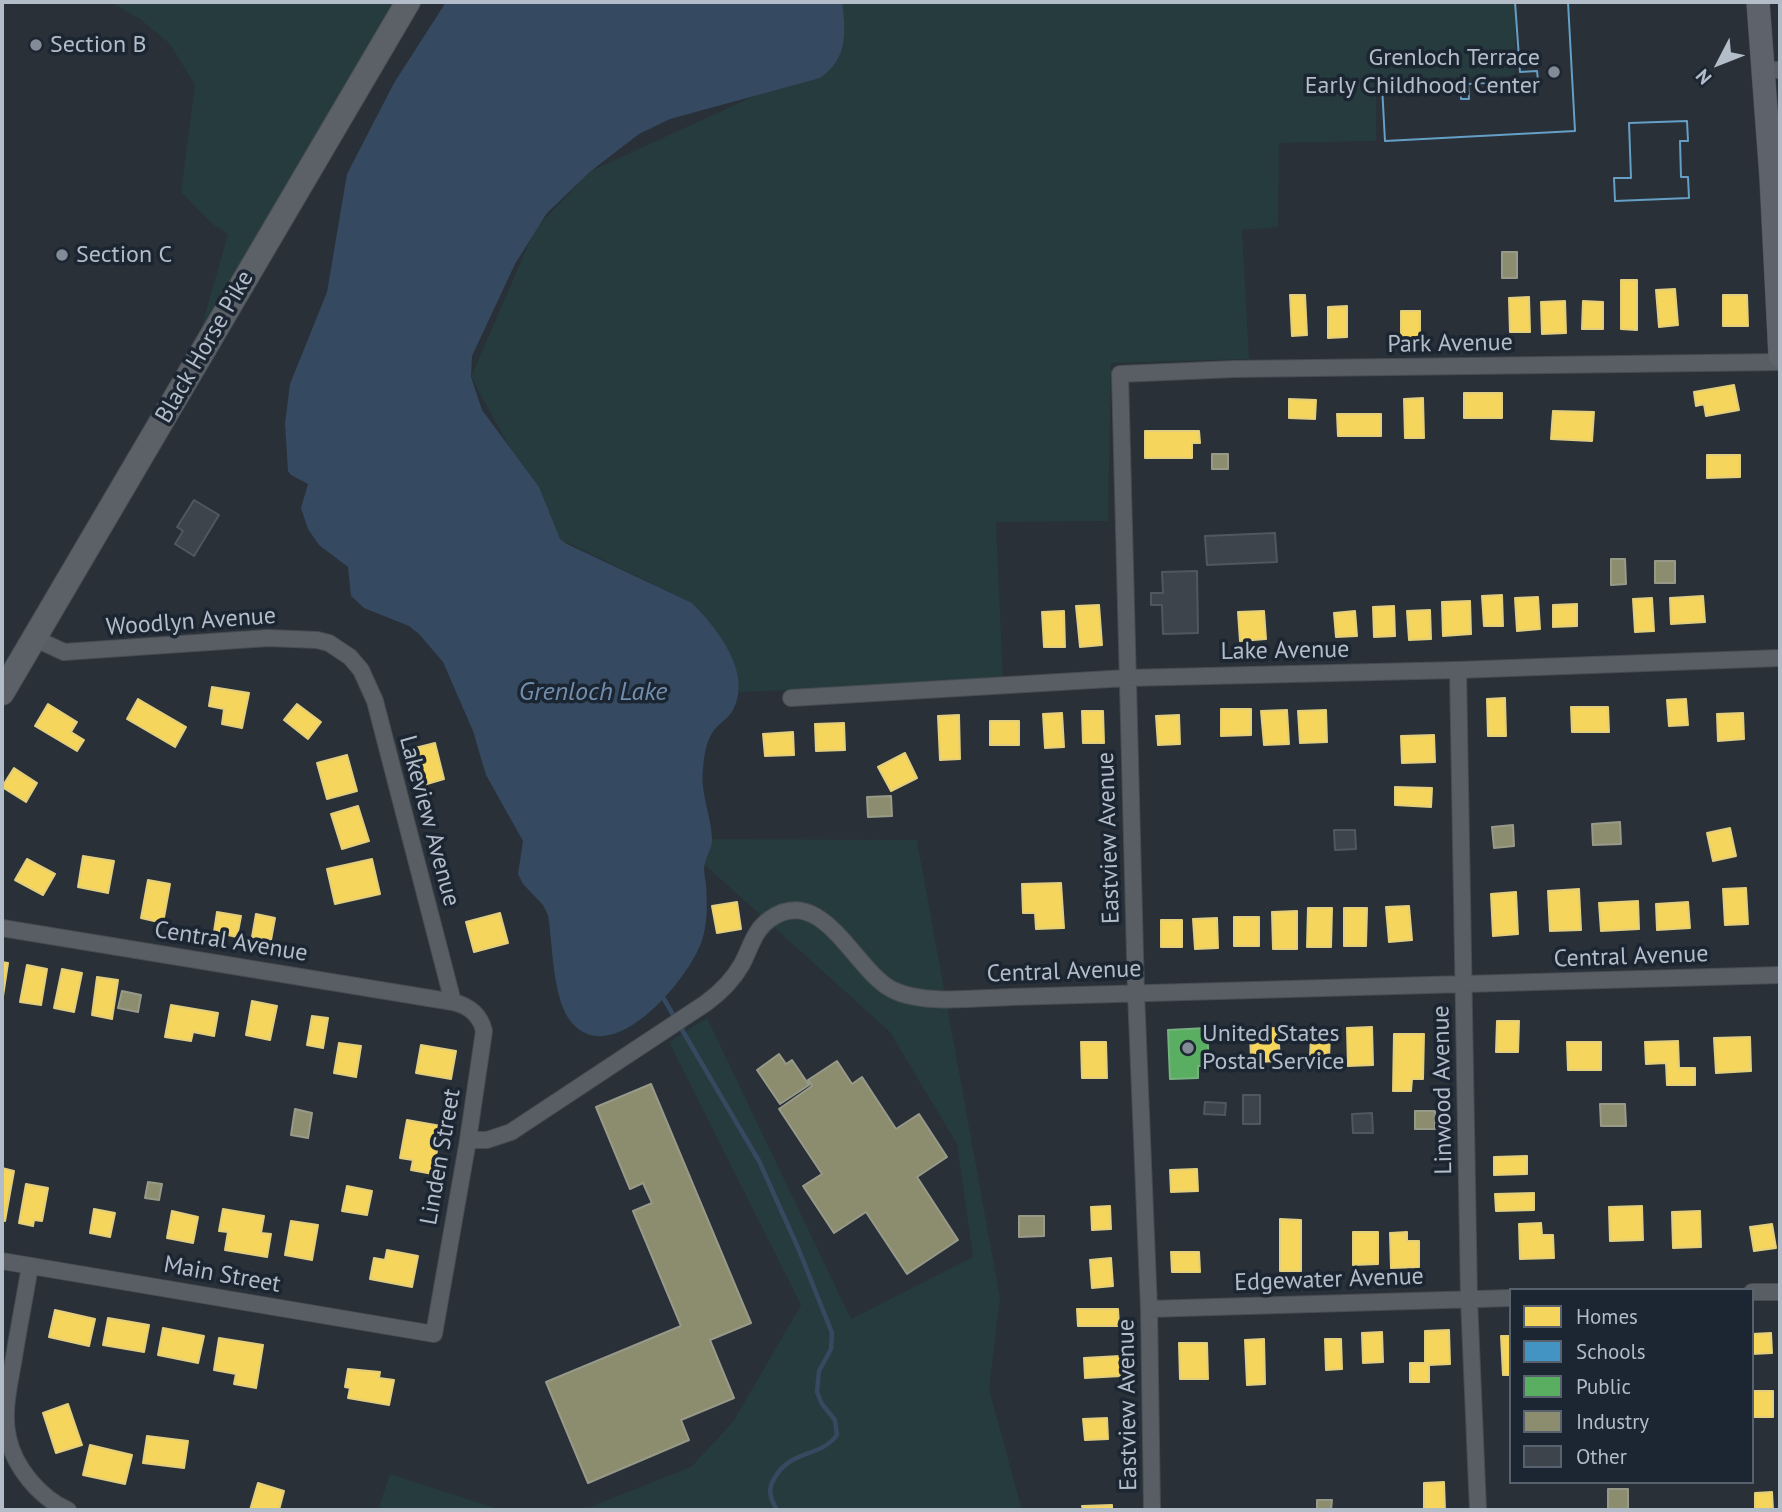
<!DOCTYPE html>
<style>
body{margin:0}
#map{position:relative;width:1782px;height:1512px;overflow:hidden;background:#293037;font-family:"PT Sans",sans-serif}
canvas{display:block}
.frame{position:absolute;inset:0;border:4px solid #b3bcc9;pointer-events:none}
.legend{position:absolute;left:1509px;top:1288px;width:245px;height:196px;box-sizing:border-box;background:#1c2632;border:2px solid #58626e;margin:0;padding:9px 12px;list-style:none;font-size:21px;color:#b3bcc9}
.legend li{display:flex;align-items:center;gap:14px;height:35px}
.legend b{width:35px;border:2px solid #58626e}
.north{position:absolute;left:1684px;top:28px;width:70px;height:70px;-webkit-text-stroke:5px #1c2632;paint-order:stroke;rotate:228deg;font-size:19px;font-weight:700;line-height:28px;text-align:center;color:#b3bcc9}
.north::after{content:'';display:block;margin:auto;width:24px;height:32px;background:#b3bcc9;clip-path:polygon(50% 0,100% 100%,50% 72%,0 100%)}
</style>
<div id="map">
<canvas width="1782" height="1512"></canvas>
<div class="frame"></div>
<ul class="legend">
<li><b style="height:19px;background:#f6d55c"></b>Homes</li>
<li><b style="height:19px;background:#4393c3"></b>Schools</li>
<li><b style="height:19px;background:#5aae61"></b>Public</li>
<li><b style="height:19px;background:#8c8c6e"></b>Industry</li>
<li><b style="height:19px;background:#3e444b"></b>Other</li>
</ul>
<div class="north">N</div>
</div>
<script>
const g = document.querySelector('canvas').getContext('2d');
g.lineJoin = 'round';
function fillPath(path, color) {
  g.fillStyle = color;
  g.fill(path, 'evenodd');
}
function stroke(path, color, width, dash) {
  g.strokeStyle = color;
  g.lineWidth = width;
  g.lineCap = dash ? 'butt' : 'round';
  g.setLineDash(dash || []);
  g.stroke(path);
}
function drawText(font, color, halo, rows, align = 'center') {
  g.font = font + ' "PT Sans",sans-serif';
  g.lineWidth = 7;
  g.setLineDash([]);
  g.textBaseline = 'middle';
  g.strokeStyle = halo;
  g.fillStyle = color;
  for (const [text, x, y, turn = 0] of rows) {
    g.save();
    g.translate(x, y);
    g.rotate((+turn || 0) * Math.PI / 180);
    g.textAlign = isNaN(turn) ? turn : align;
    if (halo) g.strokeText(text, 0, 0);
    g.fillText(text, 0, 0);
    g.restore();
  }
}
const green = new Path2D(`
 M110,2H408L187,378L228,234L211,223L181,192L195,85L170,44L140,19Z
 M829,2H1515V76L1376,79V141L1279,143L1278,227L1242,230L1249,359L1111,363L1108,521L996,522L1003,681L740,692L692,603L560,539L471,377L535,229L591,171L839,57Z
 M713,839L917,840L1000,1298L989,1389L1022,1510H558L590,1507L691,1467L733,1422L801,1305L669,1042L707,1018L851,1319L973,1257L957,1144L890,1032L704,864Z
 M390,1474L501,1510H378Z`);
const water = new Path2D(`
 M446,2H842C846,32 848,59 820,78L670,119L639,134L591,171L547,213L515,264L472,356L471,377L482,410L539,487L560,539L567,544L692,603C717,628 753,673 733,710C729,718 721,722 715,729C706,740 704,756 703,769C700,793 711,814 712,838C713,847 707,854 705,863C703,869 705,877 706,884C707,903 708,918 703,937C693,975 614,1071 572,1023C552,1000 553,945 548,915L543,905L523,884L518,874L523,841L486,775L473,731L443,662L419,634L409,626L364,608L351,596L348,567L319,545L308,529L301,508L308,484L291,475L288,471L285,424L290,384L327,292L347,174L394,83Z`);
const homes = new Path2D(`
 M1621,280H1637V330L1621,329Z
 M1675,289L1678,325L1659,327L1656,290Z
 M1290,295H1305L1307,335L1292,336Z
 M1723,295H1747L1748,326H1723Z
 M1529,297L1530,332H1510L1509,298Z
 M1565,301L1566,333L1542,334L1541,302Z
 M1583,301L1603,302V329H1582Z
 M1347,306V337L1328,338V307Z
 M1401,311H1420V337L1401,338Z
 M1734,385L1739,410L1706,416L1704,404L1696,406L1694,392Z
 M1464,393H1502V418H1464Z
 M1423,398L1424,438H1405L1404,399Z
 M1289,399L1316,400L1315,419L1289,418Z
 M1553,411L1594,412L1592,441L1551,439Z
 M1337,414H1381V436H1338Z
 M1145,431H1199L1200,443H1192V458H1145Z
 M1707,455H1740V477L1707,478Z
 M1502,595L1503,626H1484L1482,596Z
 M1703,596L1705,622L1671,624L1670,598Z
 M1538,597L1540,629L1517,631L1515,598Z
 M1652,598L1654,631L1635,632L1633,599Z
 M1470,601L1471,634L1443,636L1442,602Z
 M1577,604V626L1553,627V605Z
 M1099,605L1102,645L1080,647L1076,606Z
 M1394,606L1395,636L1374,637L1373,607Z
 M1430,610L1431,639L1409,640L1407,611Z
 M1064,611L1065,647H1044L1042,612Z
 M1264,611L1266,639L1240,641L1238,612Z
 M1355,611L1357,636L1336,637L1334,613Z
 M212,687L249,693L242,728L222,724L224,709L209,706Z
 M1505,698L1506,736H1488L1487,699Z
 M138,699L186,727L175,747L127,719Z
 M1686,699L1688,725L1669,726L1667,700Z
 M48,704L77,722L71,732L84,740L77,751L35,726Z
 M297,704L321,722L308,739L284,720Z
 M1571,707H1608L1609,732H1572Z
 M1221,709H1251V735L1221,736Z
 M1287,710L1289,744L1264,745L1261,711Z
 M1326,710L1327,742L1300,743L1298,711Z
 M1082,711H1103L1104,743H1083Z
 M1062,713L1064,747L1045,748L1043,714Z
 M1743,713L1744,739L1718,741L1717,714Z
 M959,715L960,759L940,760L938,716Z
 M1179,715L1180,744L1158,745L1156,716Z
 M990,721H1019V745H990Z
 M844,723L845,750L816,751L815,724Z
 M793,732L794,755L765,756L763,734Z
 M1434,735L1435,762L1402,763L1401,736Z
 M435,743L444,779L420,786L411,749Z
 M905,753L917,778L891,791L878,767Z
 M347,755L357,791L327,799L317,763Z
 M14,768L37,783L26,802L2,787Z
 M1395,787L1432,788L1431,807L1395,805Z
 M358,806L369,841L342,849L331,814Z
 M1730,828L1736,856L1713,861L1707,833Z
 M83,856L114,861L108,893L78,887Z
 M27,859L55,874L43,895L15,880Z
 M372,859L380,894L335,904L327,869Z
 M148,880L170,884L163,923L141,918Z
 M1061,883L1064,928L1036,929L1035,913H1023L1022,884Z
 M1746,888L1748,924L1725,925L1723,889Z
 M1579,889L1581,930L1550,931L1548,891Z
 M1516,892L1518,934L1493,936L1491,894Z
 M1638,901L1639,929L1601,931L1599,903Z
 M737,902L741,929L717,933L712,906Z
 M1688,902L1690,928L1657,930L1656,904Z
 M1409,906L1412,940L1389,942L1386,907Z
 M1308,908H1332L1331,947H1307Z
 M1344,908H1367L1366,946H1344Z
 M1297,911V949H1273L1272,912Z
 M217,912L241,916L237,937L214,932Z
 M500,913L508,943L474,952L466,922Z
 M256,914L275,918L271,940L252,937Z
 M1234,917H1259V946H1234Z
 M1217,918L1218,948L1195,949L1193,919Z
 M1161,920H1182V947H1161Z
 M2,962L8,963L3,996H2Z
 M27,965L47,969L41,1005L20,1002Z
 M62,969L82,973L74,1012L54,1008Z
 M97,977L118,980L112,1019L92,1015Z
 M252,1001L277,1006L270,1040L246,1035Z
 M171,1005L218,1013L214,1036L193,1032L191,1041L165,1037Z
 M312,1016L328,1018L323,1048L307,1045Z
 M1497,1021H1519L1518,1052H1496Z
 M1372,1027L1373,1065L1348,1066L1347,1028Z
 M1278,1028L1280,1061L1251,1062L1250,1029Z
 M1311,1033H1330L1329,1060H1310Z
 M1394,1034H1424L1423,1079H1412L1411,1091H1393Z
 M1750,1037L1751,1071L1716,1073L1714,1038Z
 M1678,1041L1679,1068H1695V1085H1667L1666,1063L1646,1064L1645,1042Z
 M1081,1042H1106L1107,1078H1082Z
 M1567,1042H1601V1070H1568Z
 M339,1043L361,1046L356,1077L334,1073Z
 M421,1045L456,1051L451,1079L416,1073Z
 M407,1120L441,1126L433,1174L411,1170L413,1160L400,1158Z
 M1527,1156V1174L1494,1175V1157Z
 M2,1168L14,1171L5,1221L2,1220Z
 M1197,1169L1198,1191L1171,1192L1170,1170Z
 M26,1184L48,1188L42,1221L34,1220L33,1226L19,1223Z
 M347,1186L372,1191L367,1215L342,1211Z
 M1534,1193V1210L1496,1211L1495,1194Z
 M1110,1206L1111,1229L1092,1230L1091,1207Z
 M1642,1206L1643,1240L1610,1241L1609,1207Z
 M94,1209L115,1213L110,1237L90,1233Z
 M223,1209L264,1216L261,1233L271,1234L267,1257L225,1250L228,1232L219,1231Z
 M172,1211L198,1217L193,1243L167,1238Z
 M1700,1211L1701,1247L1673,1248L1672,1212Z
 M1280,1219L1301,1220V1271H1280Z
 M291,1221L318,1225L312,1260L285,1255Z
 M1541,1223L1542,1235H1553L1554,1258L1520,1259L1519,1224Z
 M1772,1224L1776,1248L1754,1251L1750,1227Z
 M1353,1232H1378V1264L1353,1265Z
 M1407,1232V1241H1419V1267L1391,1268L1390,1233Z
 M387,1250L418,1256L412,1287L370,1279L374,1258L385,1260Z
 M1171,1252H1199L1200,1272H1172Z
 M1111,1258L1113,1286L1092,1288L1090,1260Z
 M1077,1309H1118L1119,1326H1078Z
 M55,1310L95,1319L89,1346L49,1337Z
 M108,1318L149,1325L144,1352L103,1345Z
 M163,1328L204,1336L198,1363L158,1355Z
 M1449,1330L1450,1364L1429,1365V1382H1410V1363H1425V1331Z
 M1382,1332L1383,1362L1363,1363L1362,1333Z
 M1771,1333L1772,1353L1752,1354V1334Z
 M1501,1336H1511V1375H1503Z
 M219,1338L263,1345L256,1388L234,1384L236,1374L214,1370Z
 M1264,1339L1265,1384L1247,1385L1245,1340Z
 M1325,1339H1341L1342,1369L1326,1370Z
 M1179,1343H1207L1208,1379H1180Z
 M1120,1356L1121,1376L1085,1378L1084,1358Z
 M348,1369L380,1372L379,1378L394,1380L389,1405L348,1398L350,1388L345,1387Z
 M1752,1391H1773V1417H1752Z
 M68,1404L82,1445L56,1453L43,1413Z
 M1107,1418L1108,1439L1085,1440L1083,1419Z
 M147,1436L188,1441L184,1468L143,1463Z
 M90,1445L132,1455L125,1484L83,1475Z
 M1444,1482L1445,1510H1424V1483Z
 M258,1483L284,1491L279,1510H250Z
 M1772,1492L1773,1510H1755V1493Z
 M1112,1505V1510H1083L1082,1506Z`);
const schools = new Path2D(`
 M1515,2H1568L1575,131L1385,141L1382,86L1460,82L1461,99H1469L1468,84L1538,80L1537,71L1520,72Z
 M1515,2H1568L1575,131L1385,141L1382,86L1460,82L1461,99H1469L1468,84L1538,80L1537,71L1520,72Z
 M1687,121L1688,141H1680L1681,177H1688L1689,198L1615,201L1614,178H1631L1629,123Z
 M1687,121L1688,141H1680L1681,177H1688L1689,198L1615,201L1614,178H1631L1629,123Z`);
const public = new Path2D(`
 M1207,1028L1209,1066H1198V1078L1170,1079L1168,1030Z`);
const industry = new Path2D(`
 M1502,252H1517V278H1502Z
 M1212,454H1228V469H1212Z
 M1611,559H1625L1626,584L1611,585Z
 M1655,561H1675V583H1655Z
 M891,796L892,816L868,817L867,797Z
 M1620,822L1621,844L1593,845L1592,824Z
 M1513,825L1514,846L1494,848L1492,827Z
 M122,991L141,995L138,1012L118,1008Z
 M779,1054L786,1064L792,1060L809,1085L780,1104L757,1070Z
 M837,1061L852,1084L862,1077L896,1129L919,1114L947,1157L917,1177L958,1240L907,1274L866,1212L834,1233L803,1186L822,1174L779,1109L812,1086L808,1080Z
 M651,1084L751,1323L710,1340L734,1398L681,1420L689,1440L588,1483L546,1382L681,1326L633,1211L652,1203L643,1183L630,1189L596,1107Z
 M1600,1104H1625L1626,1126H1601Z
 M295,1109L312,1113L308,1138L291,1135Z
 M1415,1111H1435V1129H1415Z
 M148,1182L162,1184L159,1200L145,1198Z
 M1019,1216H1044V1236L1019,1237Z
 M1608,1489H1628V1510H1608Z
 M1317,1500H1332L1331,1510H1317Z`);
const stream = new Path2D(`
 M661,994L759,1161L799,1250L832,1333L831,1349L819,1371L817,1392L822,1404L835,1420L837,1435C819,1459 791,1448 774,1479C767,1490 771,1500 777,1510`);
const building = new Path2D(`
 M194,500L219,515L194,556L175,544L183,531L177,527Z
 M1275,533L1277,562L1207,565L1205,536Z
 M1197,571L1198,633L1163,634L1162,605H1151V593H1163L1162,572Z
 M1334,830H1355L1356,849L1335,850Z
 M1243,1095H1260V1124H1243Z
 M1205,1102L1226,1103L1225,1115L1204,1114Z
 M1372,1113L1373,1133H1353L1352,1114Z`);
const minor = new Path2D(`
 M1762,70H1780
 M34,638L64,652L268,638L317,640L329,643L350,657L361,670L375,701L453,1002
 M1458,670L1469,1299L1478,1510
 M791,698L1127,678L1458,670L1780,658
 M2,928L453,1002C469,1006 480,1014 484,1031L468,1140L434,1334L2,1261
 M468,1140H487L511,1132L706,1003C721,992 733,980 742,964C751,947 754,930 770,919C823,882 855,972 893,990C923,1005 976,998 1010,997L1780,975
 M30,1266C25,1296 19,1326 14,1357C10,1382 2,1411 8,1437C14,1467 40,1498 68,1510
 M1752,1292H1780
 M1149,1309L1511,1298
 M1152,1510L1149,1309L1136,993L1120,374L1235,369L1780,362`);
const secondary = new Path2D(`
 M1758,2L1771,177L1780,356`);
const primary = new Path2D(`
 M2,693L408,2`);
const markers = [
 [36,45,7,"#838b96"],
 [1554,72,7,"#838b96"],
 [62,255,7,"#838b96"],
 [1188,1048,7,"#838b96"]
];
const poiNames = [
 ["Section B",50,45],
 ["Grenloch Terrace",1540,58,"right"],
 ["Early Childhood Center",1540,86,"right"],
 ["Section C",76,255],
 ["United States",1202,1034],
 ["Postal Service",1202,1062]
];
const streetNames = [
 ["Park Avenue",1450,344,-1],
 ["Black Horse Pike",205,347,-60],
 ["Woodlyn Avenue",191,622,-4],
 ["Lake Avenue",1285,651,-1],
 ["Lakeview Avenue",429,821,75],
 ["Eastview Avenue",1109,838,-92],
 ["Central Avenue",231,942,9],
 ["Central Avenue",1631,957,-2],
 ["Central Avenue",1064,972,-2],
 ["Linwood Avenue",1443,1090,-91],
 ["Linden Street",441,1157,-80],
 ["Main Street",222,1275,10],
 ["Edgewater Avenue",1329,1280,-2],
 ["Eastview Avenue",1128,1405,-91]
];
const waterNames = [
 ["Grenloch Lake",593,693]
];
fillPath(green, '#263b3d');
fillPath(water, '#354960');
fillPath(homes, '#f6d55c');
stroke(homes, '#e2ce7d', 2);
fillPath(schools, '#4393c3');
stroke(schools, '#659fc5', 2);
fillPath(public, '#5aae61');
stroke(public, '#75b280', 2);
fillPath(industry, '#8c8c6e');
stroke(industry, '#989a89', 2);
stroke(stream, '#354960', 4.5);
fillPath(building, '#3e444b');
stroke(building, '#51575f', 2);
stroke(minor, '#474c52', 18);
stroke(secondary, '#474c52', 24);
stroke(primary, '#474c54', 26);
stroke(minor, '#595e65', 16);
stroke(secondary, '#5e626a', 23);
stroke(primary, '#5b6167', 24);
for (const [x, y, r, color] of markers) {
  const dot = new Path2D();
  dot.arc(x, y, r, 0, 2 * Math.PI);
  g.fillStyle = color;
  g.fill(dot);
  stroke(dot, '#1c2632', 2.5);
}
drawText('24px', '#b3bcc9', '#1c2632', poiNames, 'left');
drawText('24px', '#b3bcc9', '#1c2632', streetNames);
drawText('italic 26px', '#728eac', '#1c2632', waterNames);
</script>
